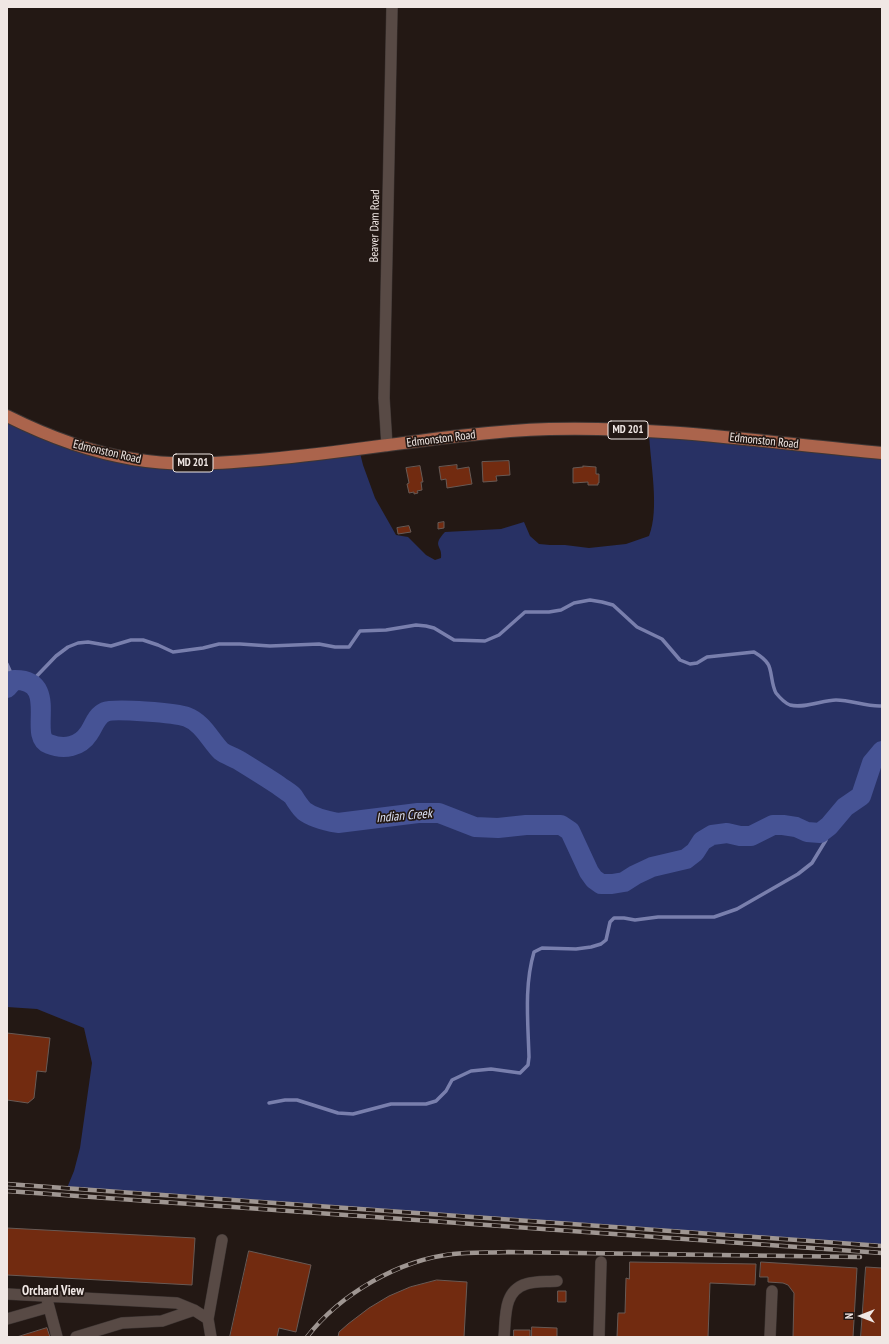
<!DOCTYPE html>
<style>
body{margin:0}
#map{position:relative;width:889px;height:1344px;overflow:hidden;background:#231814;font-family:"PT Sans Narrow",sans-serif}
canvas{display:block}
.frame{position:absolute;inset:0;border:8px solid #f0e7e4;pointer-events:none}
.north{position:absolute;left:841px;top:1296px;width:40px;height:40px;-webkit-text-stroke:3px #231814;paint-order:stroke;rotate:270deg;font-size:11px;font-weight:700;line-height:16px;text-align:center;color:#f0e7e4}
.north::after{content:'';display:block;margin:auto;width:14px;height:18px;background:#f0e7e4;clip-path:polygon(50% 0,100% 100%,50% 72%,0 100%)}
</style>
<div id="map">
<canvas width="889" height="1344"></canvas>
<div class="frame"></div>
<div class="north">N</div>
</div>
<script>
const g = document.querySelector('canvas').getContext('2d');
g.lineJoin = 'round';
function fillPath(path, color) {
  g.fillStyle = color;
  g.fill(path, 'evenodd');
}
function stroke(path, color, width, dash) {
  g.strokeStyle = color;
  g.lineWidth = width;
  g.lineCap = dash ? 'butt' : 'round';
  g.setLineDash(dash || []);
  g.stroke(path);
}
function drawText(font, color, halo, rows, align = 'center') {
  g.font = font + ' "PT Sans Narrow",sans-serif';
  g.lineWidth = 3.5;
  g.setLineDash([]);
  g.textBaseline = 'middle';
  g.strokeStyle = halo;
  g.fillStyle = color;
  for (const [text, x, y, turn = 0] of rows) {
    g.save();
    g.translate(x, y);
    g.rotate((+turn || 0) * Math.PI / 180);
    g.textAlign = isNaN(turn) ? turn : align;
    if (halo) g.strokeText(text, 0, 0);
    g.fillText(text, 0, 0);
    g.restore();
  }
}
const green = new Path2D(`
 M7,416L34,429L155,462L359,449L363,465L375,498L396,535L408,537L426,555L435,560L441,558C443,545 431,547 445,532L501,529L524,522L530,536L539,544L550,545H565L589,548L626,544L649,536C660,509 650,462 649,432L882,453V1246L67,1188L74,1171L80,1148L92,1063L84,1028L37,1009L7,1007Z`);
const stream = new Path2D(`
 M7,664L14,680
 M31,682L56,656L68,647L78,643L88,642L111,646L131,640H143L158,645L173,652L203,648L219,644H240L270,646L319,644L335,647H349L360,631L386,630L416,625L426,626L434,628L454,640L485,641L499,635L525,612H549L561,610L574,603L590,600L602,602L613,605L637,627L662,639L680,660L690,664L697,663L707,657L754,652C759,655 765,659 768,664C772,670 771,684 776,693C780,698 785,703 790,705C804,709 823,700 836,700C852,700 866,707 882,706
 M269,1103L285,1100H297L338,1113L353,1114L391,1104H426L436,1101L446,1091L452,1080L471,1071L491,1069L520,1073L528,1065L529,1057C528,1022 524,986 534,952L542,948L576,949L591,947L601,944L606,940L610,922L614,918H624L635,920L658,917H714L737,909L798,874L812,863L826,840L829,826`);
const river = new Path2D(`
 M7,688L14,680C61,679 27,737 49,744C64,750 80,747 89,733C94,726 96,716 105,712C114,708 177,713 187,717C203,723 210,740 221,751C226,755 234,757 240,761C253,769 266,777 278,785C283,789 289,792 293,796C296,801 300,807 304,811C313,818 327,821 338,823L418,813H439L475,827L498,828L526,825H561L570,831L589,872L594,879L601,884H612L624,882L635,875L652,867L686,859L695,852L702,841L712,835L727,833L740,836H751L773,825H783L796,827L807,832L820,833L829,826L845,807L861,796L872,763L882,751`);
const building = new Path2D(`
 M509,461L510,475L496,476L497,481L483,482L482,462Z
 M457,465V469L469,467L472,484L447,488L446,479L441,480L439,467Z
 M420,466L423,482H421L422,490L417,491L418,493L414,494V492L409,493L407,484L409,483L406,468Z
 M583,466L596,467V474H599V483H598V485H588V482L573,483V468L583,467Z
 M444,522V528L438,529V523Z
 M409,526L411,532L398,534L397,528Z
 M7,1033L50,1038L46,1072L37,1071L34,1098L28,1103L7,1100Z
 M7,1228L195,1238L192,1285L7,1275Z
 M249,1251L311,1265L296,1332L279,1328L277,1337H230Z
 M630,1262L756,1264L755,1285L710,1283L708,1337H617L618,1313H625L626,1278L629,1279Z
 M761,1262L857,1268L853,1337H793L794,1293L788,1285L783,1283L768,1282V1277H760Z
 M866,1267L882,1268V1337H861Z
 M437,1280L467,1282L464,1337H338L339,1332L348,1324L369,1308L389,1296L410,1287Z
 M558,1291H566V1302H558Z
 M532,1327L557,1328V1337H532Z
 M47,1328L50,1337H17Z
 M514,1330H530V1337H514Z`);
const minor = new Path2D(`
 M387,446L384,398L392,7
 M7,1294L177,1303L194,1310L208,1319L211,1337
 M49,1307L57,1337
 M7,1319L49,1307L46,1296
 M208,1319L222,1240
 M76,1337L122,1323L162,1321L194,1310
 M504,1337C506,1317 503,1291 526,1284C535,1281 547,1282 557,1281
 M599,1337L601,1262
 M770,1337L772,1291`);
const major = new Path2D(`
 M7,416C47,436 89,452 133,459C178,467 225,463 270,459C363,451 456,432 549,429C661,426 771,443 882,453`);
const rail = new Path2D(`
 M7,1184L882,1246
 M7,1191L882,1253
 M307,1337C340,1294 399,1260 453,1254C471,1252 490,1253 508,1252L860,1257`);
const shields = [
 [628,430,40],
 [193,463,40]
];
const shieldNames = [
 ["MD 201",628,430],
 ["MD 201",193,463]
];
const streetNames = [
 ["Beaver Dam Road",375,226,-89],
 ["Edmonston Road",441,439,-7],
 ["Edmonston Road",764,441,6],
 ["Edmonston Road",107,452,13]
];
const waterNames = [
 ["Indian Creek",404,816,-5]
];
const neighbourhoodNames = [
 ["Orchard View",53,1291]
];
fillPath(green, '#283164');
stroke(stream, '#797fad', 3.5);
stroke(river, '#465395', 20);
fillPath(building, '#722b10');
stroke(building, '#685a55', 1);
stroke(minor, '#3e3634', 12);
stroke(major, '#3e3634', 14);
stroke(minor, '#584a45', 11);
stroke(major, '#ab644c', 12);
stroke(rail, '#9f9692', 4.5);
stroke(rail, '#231814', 3, [9]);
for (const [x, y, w] of shields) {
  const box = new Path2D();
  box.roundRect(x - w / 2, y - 9, w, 18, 3);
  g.fillStyle = '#231814';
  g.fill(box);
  stroke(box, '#f0e7e4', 1);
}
drawText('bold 11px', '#f0e7e4', null, shieldNames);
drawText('12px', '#f0e7e4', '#231814', streetNames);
drawText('italic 13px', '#dee3f7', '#231814', waterNames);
drawText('bold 13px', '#f0e7e4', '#231814', neighbourhoodNames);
</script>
